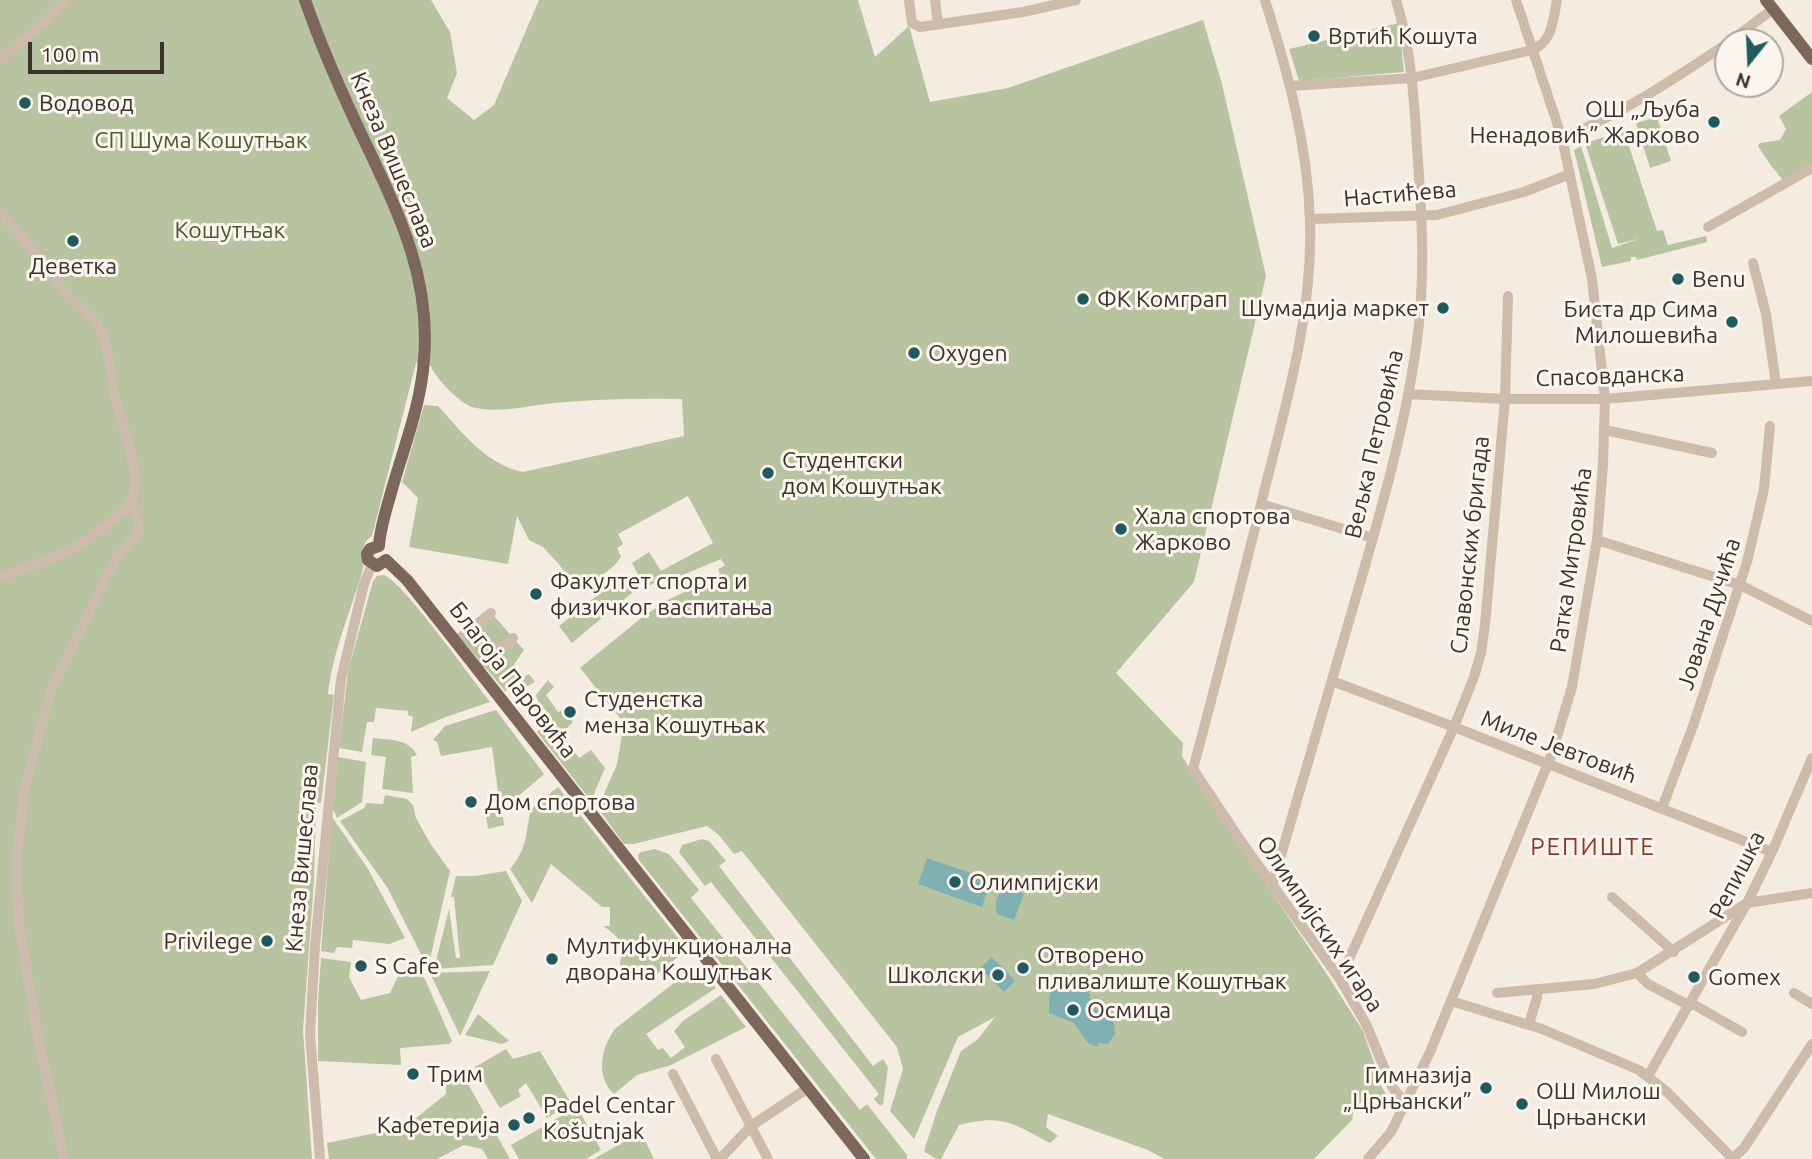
<!DOCTYPE html>
<meta charset="utf-8">
<style>
body{margin:0}
#map{position:relative;width:1812px;height:1159px;overflow:hidden;background:#f4ebe1;font-family:Ubuntu,sans-serif}
canvas{display:block}
.north{position:absolute;left:1714px;top:28px;width:70px;height:70px;box-sizing:border-box;background:#fbf5ee;border:2px solid #aea6a0;border-radius:50%;rotate:198deg;font-size:19px;font-weight:700;line-height:28px;text-align:center;color:#3b302b}
.north::after{content:'';display:block;margin:auto;width:24px;height:32px;background:#1f5a5e;clip-path:polygon(50% 0,100% 100%,50% 72%,0 100%)}
.scale{position:absolute;left:28px;top:42px;width:136px;height:32px;box-sizing:border-box;border:4px solid #3b302b;border-top:0;padding-left:9px;font-size:21px;line-height:24px;white-space:nowrap;color:#3b302b;-webkit-text-stroke:5px #fbf5ee;paint-order:stroke}
</style>
<div id="map">
<canvas width="1812" height="1159"></canvas>
<div class="north">N</div>
<div class="scale">100 m</div>
</div>
<script>
const g = document.querySelector('canvas').getContext('2d');
g.lineJoin = 'round';
function fillPath(path, color) {
  g.fillStyle = color;
  g.fill(path, 'evenodd');
}
function stroke(path, color, width, dash) {
  g.strokeStyle = color;
  g.lineWidth = width;
  g.lineCap = dash ? 'butt' : 'round';
  g.setLineDash(dash || []);
  g.stroke(path);
}
function drawText(font, color, halo, rows, align = 'center') {
  g.font = font + ' Ubuntu,sans-serif';
  g.lineWidth = 6;
  g.setLineDash([]);
  g.textBaseline = 'middle';
  g.strokeStyle = halo;
  g.fillStyle = color;
  for (const [text, x, y, turn = 0] of rows) {
    g.save();
    g.translate(x, y);
    g.rotate((+turn || 0) * Math.PI / 180);
    g.textAlign = isNaN(turn) ? turn : align;
    if (halo) g.strokeText(text, 0, 0);
    g.fillText(text, 0, 0);
    g.restore();
  }
}
const green = new Path2D(`
 M0,0H431L450,32L457,73L447,98L474,120L494,105L539,0H858L875,57L909,26L930,102L1008,88L1203,20L1222,84L1266,276L1194,582L1116,673L1183,743L1182,756L1209,799L1326,973L1363,1031L1379,1077L1373,1078L1374,1084H1380L1386,1094L1354,1105L1352,1120L1314,1159H1164L1148,1150L1048,1114L1046,1127L1058,1136L1050,1143C1012,1123 1003,1114 959,1125L941,1159H936L924,1151L937,1111L961,1051L978,1039L995,1017L958,1037L914,1139L890,1111L903,1069L897,1047L742,851L734,854L718,834L707,826L634,844H624L598,808L617,764L624,723L580,668L640,619L668,600L720,574L718,569L725,566L721,559L666,582L662,579L645,588L632,563L649,552L661,571L713,543L688,496L618,534L623,544L617,548L621,557L614,566L580,592L558,563L543,547L529,540L517,516L508,564L409,547L418,498L402,482L424,405L438,406C463,433 485,464 523,472L684,436L682,399C639,398 595,399 553,403C527,406 498,414 472,407C461,404 435,378 431,366L416,363L372,536C358,545 366,556 363,569C351,611 333,650 328,694L334,695L321,803H316L314,880L303,1030L312,1159H0Z
 M1399,23L1404,72L1299,81L1289,49Z
 M1812,92V164L1783,180L1772,167L1758,146L1760,143L1780,140L1786,129L1779,116Z
 M1657,117L1671,161L1650,168L1636,123Z
 M1624,131L1657,231L1663,230L1668,245L1706,236L1707,242L1637,260L1636,257H1631V261L1602,267L1574,150L1581,146L1612,248L1638,239L1618,244L1585,143Z
 M384,575C403,582 472,679 490,702L443,718L411,732L413,717L408,715V711L376,708L374,722H367L362,752L339,748L348,671L373,581L377,576Z
 M622,576L633,592L572,643L559,626Z
 M493,615L524,650L513,666L522,678L529,674L535,682L517,692L512,686L505,691L463,641Z
 M548,680L554,687L546,695L558,712L563,710L573,722L561,734L579,758L591,750L605,768L591,801L537,732L552,718L538,701L536,695Z
 M496,710L544,774L514,800L501,806L504,825L488,829L485,808L500,806L492,747L441,756L437,742L433,740L445,726Z
 M373,738C390,740 409,739 417,755L411,757L413,793L382,789L386,757L371,755Z
 M338,757L366,762L362,802L337,818L333,809Z
 M558,787L685,947L684,952L647,982L621,981C616,951 634,946 603,926H610V907H602L551,864L532,903L510,869C528,848 525,834 531,809Z
 M385,795L407,799L413,805L416,818L430,843L450,871L428,968L387,887L340,821L364,808L367,803L383,804Z
 M332,817L368,869L405,938L389,944L353,940L352,948L337,947L334,953L321,951Z
 M702,839L709,841L726,861L719,866L873,1066L883,1059L888,1067L883,1104L880,1106L874,1099L879,1094L711,882L705,886L679,852L682,845Z
 M655,849L669,854L699,890L691,898L860,1110L867,1104L907,1155V1159H876L639,860L638,855L641,852Z
 M506,871L522,901L493,965L434,969L449,909L456,958H460L454,897H451L456,876H475Z
 M321,958L351,962L349,977L361,1000L390,993L398,976L417,961L452,1041L449,1044L400,1048L401,1065L318,1061V1001Z
 M697,965L716,988L646,1034L658,1050L663,1048L671,1058L685,1047L674,1031L683,1021L721,995L746,1027L671,1065L637,1075L614,1094C595,1077 601,1046 616,1028Z
 M490,971L460,1036L430,973Z
 M478,1014L509,1041L502,1044L465,1035Z
 M506,1049L513,1059L540,1051L571,1103L547,1118L526,1083L518,1090L521,1096L500,1108L475,1067Z
 M463,1075L510,1159H488L482,1149L464,1145L437,1159H329L327,1143L405,1127L446,1094V1081Z
 M577,1107L601,1150L586,1159H519L511,1145Z
 M637,1134H642L654,1159H594Z`);
const water = new Path2D(`
 M927,858L991,880L982,907L918,884Z
 M1007,887L1024,894L1014,920L997,914C994,901 996,895 1007,887Z
 M992,957L1015,981L1004,992L980,968Z
 M1066,973L1086,981L1092,1005L1114,1023L1115,1034L1108,1044L1099,1043L1097,1047L1087,1042L1074,1023L1049,1013V996L1059,974Z`);
const minor = new Path2D(`
 M909,0L912,23L920,27L1023,12L1076,0
 M935,0L938,24
 M1265,0C1288,73 1308,145 1310,222C1313,314 1286,404 1264,492C1241,584 1218,677 1193,769L1243,844L1340,979L1367,1026L1392,1087L1406,1104
 M1729,42L1773,9
 M0,59L47,20L67,0
 M1291,86L1412,78L1532,50C1553,42 1553,19 1557,0
 M1562,138C1622,114 1674,79 1728,43
 M0,212C24,238 45,267 68,295C77,305 90,314 98,326C110,344 110,372 114,393C120,424 147,478 128,507L102,529L76,547L58,556L0,577
 M1310,219L1437,215L1524,192L1570,174
 M1708,227L1812,168
 M1753,263L1766,314L1776,384
 M1408,394L1505,399H1605L1812,381
 M1605,430L1712,453
 M1261,504L1373,538
 M1597,540L1740,585L1812,621
 M455,642L491,613
 M475,668L513,638
 M1332,681L1454,727L1772,852
 M1662,808L1693,726L1747,562L1764,489L1770,426
 M1272,886C1299,794 1325,703 1352,611C1377,524 1403,438 1416,348C1426,281 1422,214 1417,147C1414,97 1411,48 1396,0
 M1612,897L1674,952
 M1637,973L1648,984L1690,1006
 M1340,979L1454,727L1474,677L1481,653L1485,625L1505,399L1508,296
 M1497,993L1594,984L1637,973L1747,903L1812,893
 M1794,993L1812,1004
 M1451,1001L1542,1029L1639,1070L1667,1092L1733,1159
 M1691,1003L1742,1032
 M1529,1024L1537,998V989
 M716,1059L768,1159
 M673,1074L717,1159
 M1648,1076L1747,903L1772,852L1812,758
 M64,1159L37,1032L19,923L16,864L24,791L51,690L108,573L115,560L139,532L138,519L130,504
 M320,1159L310,1034L315,946L341,679L364,584L372,564
 M720,1159L751,1126L808,1088
 M1368,1159L1391,1132L1430,1052L1551,756L1572,687L1597,540L1603,464L1605,399L1592,279L1562,138L1516,0
 M1732,1159L1744,1148L1812,1044`);
const major = new Path2D(`
 M305,0C322,49 343,96 365,142C399,214 431,278 424,360C421,404 404,447 392,489C387,508 380,527 379,546
 M1766,0L1812,59
 M379,546L370,549L367,554L368,560L377,566L386,560
 M386,560L407,580L864,1159`);
const markers = [
 [1314,36,7,"#1f5a5e"],
 [25,103,7,"#1f5a5e"],
 [1714,122,7,"#1f5a5e"],
 [73,241,7,"#1f5a5e"],
 [1678,279,7,"#1f5a5e"],
 [1083,299,7,"#1f5a5e"],
 [1443,308,7,"#1f5a5e"],
 [1732,322,7,"#1f5a5e"],
 [914,353,7,"#1f5a5e"],
 [768,473,7,"#1f5a5e"],
 [1121,529,7,"#1f5a5e"],
 [536,594,7,"#1f5a5e"],
 [570,712,7,"#1f5a5e"],
 [471,802,7,"#1f5a5e"],
 [955,882,7,"#1f5a5e"],
 [267,941,7,"#1f5a5e"],
 [552,959,7,"#1f5a5e"],
 [361,966,7,"#1f5a5e"],
 [1023,968,7,"#1f5a5e"],
 [998,975,7,"#1f5a5e"],
 [1694,977,7,"#1f5a5e"],
 [1073,1010,7,"#1f5a5e"],
 [413,1074,7,"#1f5a5e"],
 [1486,1088,7,"#1f5a5e"],
 [1522,1104,7,"#1f5a5e"],
 [529,1118,7,"#1f5a5e"],
 [514,1125,7,"#1f5a5e"]
];
const poiNames = [
 ["Вртић Кошута",1328,36],
 ["Водовод",39,103],
 ["ОШ „Љуба",1700,109,"right"],
 ["Ненадовић” Жарково",1700,135,"right"],
 ["Деветка",73,266,"center"],
 ["Benu",1692,279],
 ["ФК Комграп",1097,299],
 ["Шумадија маркет",1429,308,"right"],
 ["Биста др Сима",1718,309,"right"],
 ["Милошевића",1718,335,"right"],
 ["Oxygen",928,353],
 ["Студентски",782,460],
 ["дом Кошутњак",782,486],
 ["Хала спортова",1135,516],
 ["Жарково",1135,542],
 ["Факултет спорта и",550,581],
 ["физичког васпитања",550,607],
 ["Студенстка",584,699],
 ["менза Кошутњак",584,725],
 ["Дом спортова",485,802],
 ["Олимпијски",969,882],
 ["Privilege",253,941,"right"],
 ["Мултифункционална",566,946],
 ["дворана Кошутњак",566,972],
 ["Отворено",1037,955],
 ["пливалиште Кошутњак",1037,981],
 ["S Cafe",375,966],
 ["Школски",984,975,"right"],
 ["Gomex",1708,977],
 ["Осмица",1087,1010],
 ["Трим",427,1074],
 ["Гимназија",1472,1075,"right"],
 ["„Црњански”",1472,1101,"right"],
 ["ОШ Милош",1536,1091],
 ["Црњански",1536,1117],
 ["Padel Centar",543,1105],
 ["Košutnjak",543,1131],
 ["Кафетерија",500,1125,"right"]
];
const parkNames = [
 ["СП Шума Кошутњак",201,140],
 ["Кошутњак",230,230]
];
const streetNames = [
 ["Кнеза Вишеслава",394,160,67],
 ["Настићева",1400,194,-5],
 ["Спасовданска",1610,376,-2],
 ["Вељка Петровића",1374,444,-77],
 ["Славонских бригада",1470,545,-84],
 ["Ратка Митровића",1571,560,-82],
 ["Јована Дучића",1709,614,-72],
 ["Благоја Паровића",513,680,52],
 ["Миле Јевтовић",1559,747,21],
 ["Кнеза Вишеслава",302,858,-85],
 ["Репишка",1737,875,-63],
 ["Олимпијских игара",1320,924,56]
];
const neighbourhoodNames = [
 ["РЕПИШТЕ",1593,847]
];
fillPath(green, '#b8c4a0');
fillPath(water, '#7fb0b2');
stroke(minor, '#cdbbac', 10);
stroke(major, '#7d675c', 12);
for (const [x, y, r, color] of markers) {
  const dot = new Path2D();
  dot.arc(x, y, r, 0, 2 * Math.PI);
  g.fillStyle = color;
  g.fill(dot);
  stroke(dot, '#fbf5ee', 2.5);
}
drawText('23px', '#3b302b', '#fbf5ee', poiNames, 'left');
drawText('23px', '#4a5a2e', '#fbf5ee', parkNames);
drawText('23px', '#3b302b', '#fbf5ee', streetNames);
g.letterSpacing = '2px';
drawText('24px', '#8c3b22', '#fbf5ee', neighbourhoodNames);
g.letterSpacing = '0px';
</script>
